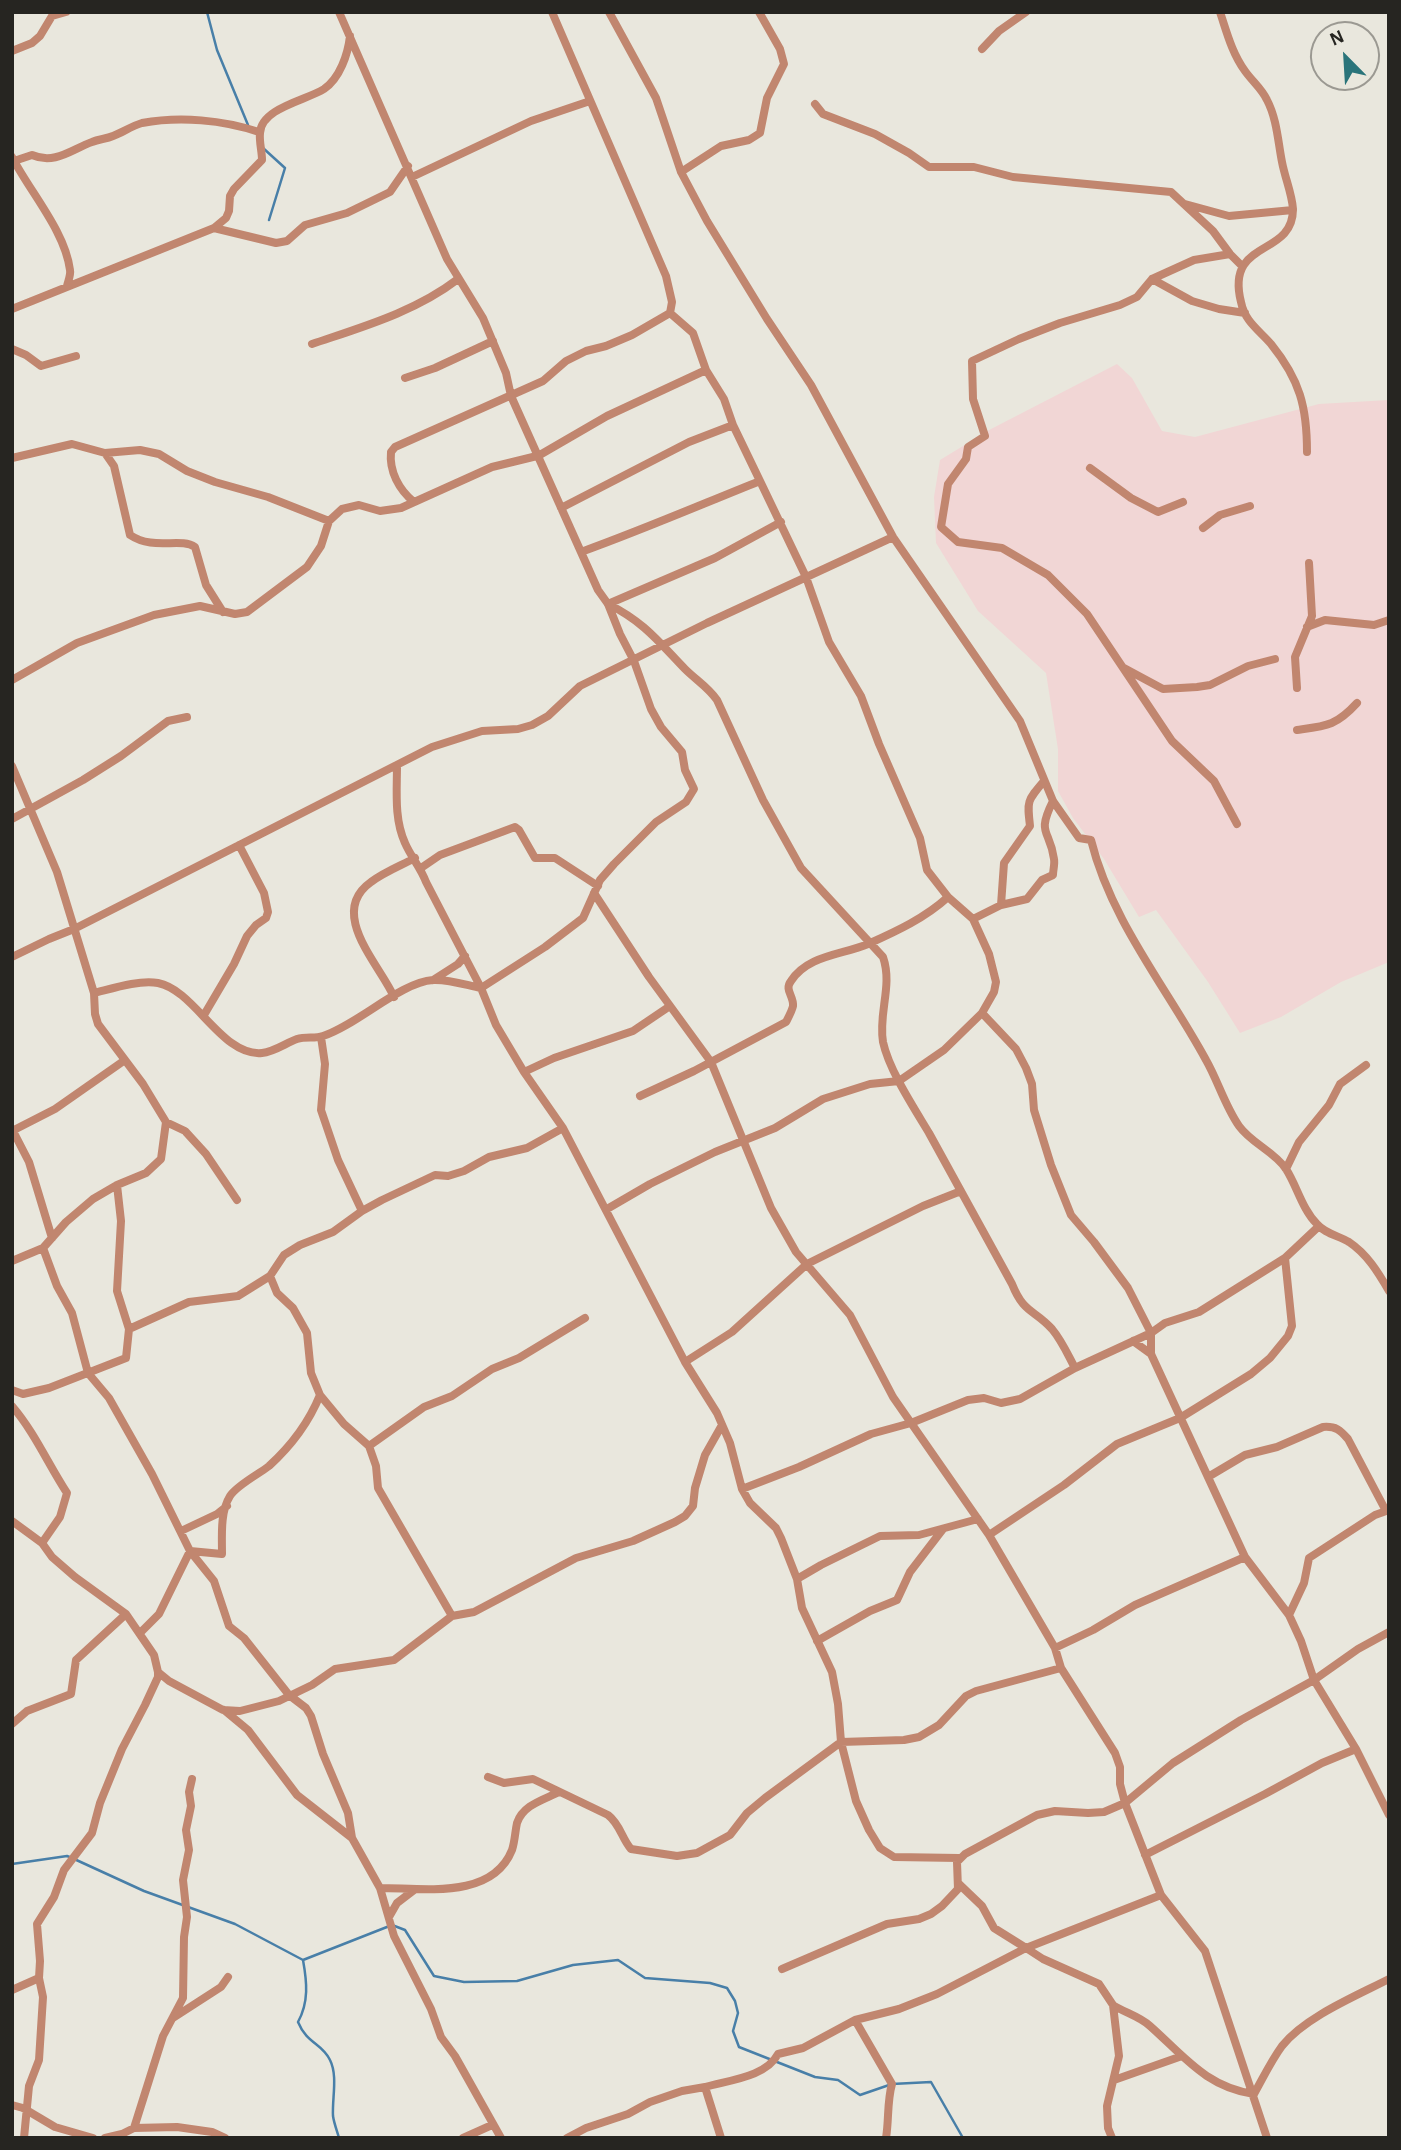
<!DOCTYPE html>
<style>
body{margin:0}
#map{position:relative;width:1401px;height:2150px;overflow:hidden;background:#e9e7dd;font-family:"Alegreya Sans",sans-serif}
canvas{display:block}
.frame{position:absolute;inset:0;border:14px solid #262521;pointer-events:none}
.north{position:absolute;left:1310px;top:21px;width:70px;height:70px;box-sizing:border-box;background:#e9e7dd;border:2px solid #9b9992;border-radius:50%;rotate:336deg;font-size:19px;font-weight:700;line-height:28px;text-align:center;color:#262521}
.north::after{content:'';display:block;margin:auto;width:24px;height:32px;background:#2a747a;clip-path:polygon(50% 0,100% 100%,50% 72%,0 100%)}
</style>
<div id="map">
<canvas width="1401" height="2150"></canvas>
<div class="frame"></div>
<div class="north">N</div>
</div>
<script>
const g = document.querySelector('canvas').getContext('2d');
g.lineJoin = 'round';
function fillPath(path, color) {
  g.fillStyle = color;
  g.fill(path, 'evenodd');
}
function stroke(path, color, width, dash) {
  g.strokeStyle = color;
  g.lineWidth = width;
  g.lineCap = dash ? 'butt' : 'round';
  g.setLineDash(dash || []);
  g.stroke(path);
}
const industrial = new Path2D(`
 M1117,364L1132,378L1162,431L1195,437L1319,404L1389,400V962L1341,982L1281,1017L1240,1033L1208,982L1156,910L1139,917L1104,859L1073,818L1058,791V749L1046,673L978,611L936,543L934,497L940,460L991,429Z`);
const stream = new Path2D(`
 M207,12L217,50L248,125
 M263,148L285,168L269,220
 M12,1864L67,1856L72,1858L144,1891L235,1924L303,1960C307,1982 309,2002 298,2022C307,2044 322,2043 330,2060C338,2076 332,2098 333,2116C334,2123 337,2131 339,2138
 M303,1960L392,1925L405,1930L434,1976L464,1982L517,1981L573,1965L618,1960L645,1978L710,1983L727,1988L735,2001L738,2013L733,2031L739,2047L815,2077L838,2080L860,2095L892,2084L931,2082L963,2138`);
const street = new Path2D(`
 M552,12L666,276L672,302L670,313L693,333L706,370L724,399L733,425L760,481C700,505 642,530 581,552
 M609,12L656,98L681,172L707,221L767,319L811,385L893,537L1020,721L1053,801L1079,838L1091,840C1111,921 1167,988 1206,1060C1218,1081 1225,1106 1239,1126C1252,1144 1274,1151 1286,1169C1297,1186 1302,1209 1317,1224C1324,1233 1339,1236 1349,1242C1367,1254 1378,1272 1389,1291
 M1220,12C1227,33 1232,53 1245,71C1252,81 1262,89 1267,100C1277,119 1278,142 1282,162C1285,178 1292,194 1293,209C1293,258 1225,238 1241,302C1245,322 1259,330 1271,344C1300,380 1307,407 1307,452
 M982,49L999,31L1026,12
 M12,51L32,43L40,36L52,16L66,12
 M815,104L823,114L875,134L909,153L929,167H974L1013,177L1171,192L1213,231L1230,254L1242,266
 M12,157C30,192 65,231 70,270C71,275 68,281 67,286
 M14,161L32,155C55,165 72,149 92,142C99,139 106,139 113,136C123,132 132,126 142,123C180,116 223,120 259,132
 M681,172L721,146L749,140L760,133L767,98L784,64L780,49L759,12
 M412,177L531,121L590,101
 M1185,204L1229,216L1293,210
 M214,228L276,243L287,241L305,225L347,213L390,192L408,166
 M1230,254L1194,260L1152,279L1137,297L1120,305L1060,323L1019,339L972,361L973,399L985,436L968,447L966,459L948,484L941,527L958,542L1002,548L1048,575L1087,614L1172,741L1214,781L1237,824
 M1152,279L1192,301L1219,309L1245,313
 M12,309L214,228L226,218L229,211L230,196L234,189L262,160C262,151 259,142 260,133C261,108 307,100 324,89C340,78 348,54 350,36
 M312,344C362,327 415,312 458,279
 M12,349L26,355L41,366L76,356
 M405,378L435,368L493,341
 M105,453L140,450L159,454L187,471L215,482L268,497L329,521
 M538,456L607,416L706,370
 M12,458L72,444L105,453L114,466L130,535C154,551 180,537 195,547L206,585L223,612
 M1090,468L1131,498L1158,512L1183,502
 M760,481L806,577L829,642L861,696L879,744L920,838L927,870L948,897
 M414,502C399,490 389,471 391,452L395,447L543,381L566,361L586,351L606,346L632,335L670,313
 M561,508L689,442L733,425
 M1203,528L1220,515L1250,506
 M608,604C644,622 658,641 685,669C696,680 708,687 717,700L763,800L801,868L883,957C893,986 878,1013 883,1042C889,1070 914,1108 929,1133C957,1183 984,1234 1012,1284C1024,1314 1034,1309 1052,1329C1062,1341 1068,1355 1075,1368
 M608,604L715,558L781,522
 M1307,627L1325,620L1374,625L1389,620
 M1124,668L1163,689L1197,687L1210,685L1248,666L1275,659
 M12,680L77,643L154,615L200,606L235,614L247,612L307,567L321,546L329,521L342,509L359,505L380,511L401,508L492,467L537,456
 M1297,688L1295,657L1312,616L1309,563
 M1297,730C1326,726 1336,726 1357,703
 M397,765C397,791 394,819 405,843C411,857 421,868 426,882L481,988L496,1025L524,1072L563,1128L685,1362L717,1413L730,1443L742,1489L750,1503L776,1528L781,1538L797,1579L802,1608L832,1672L838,1704L841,1742L856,1801L869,1830L880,1848L894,1857L959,1858
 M12,766L57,872L94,993L95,1014L98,1024L143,1084L166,1122L161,1159L146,1173L117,1185L93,1199L66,1222L43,1248L12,1261
 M12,819L83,780L121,756L168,721L187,717
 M421,868L440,855L515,827L519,830L535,858H555L598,886
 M594,893L649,977L711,1062L771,1208L796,1252L850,1315L893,1397L989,1535L1055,1648L1061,1668L1115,1753L1120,1767V1784L1125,1803L1161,1895L1205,1951L1267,2138
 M1001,905L1004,863L1030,826C1027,801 1027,801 1044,781
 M12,957L49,939L74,929L432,747L482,731L518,729L532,725L548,716L580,686L707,623L893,537
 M433,980L458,964L465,956
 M94,993C114,988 138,980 158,983C195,990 222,1057 262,1053C274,1052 286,1043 297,1039C306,1036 315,1039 323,1036C357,1025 401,982 433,980C448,979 466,985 481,988L545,947L583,918L600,880L614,864L656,822L686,802L694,789L685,770L682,752L661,727L651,709L634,661L620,634L608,604L598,590L511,396L506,373L483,318L447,259L339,12
 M394,997C380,965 327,913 371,882C384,872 400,866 415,858
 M982,1013L1016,1049L1026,1068L1032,1084L1034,1110L1051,1165L1071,1215L1094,1242L1128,1288L1151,1333V1354L1245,1557L1289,1615L1301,1641L1314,1680L1356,1749L1389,1815
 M204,1015L234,964L247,936L256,925L266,918L268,912L264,893L239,845
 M321,1037L325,1064L321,1110L338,1160L362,1211
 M524,1072L554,1058L633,1031L670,1006
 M640,1096L694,1071L786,1022C788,1018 792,1011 793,1006C794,996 784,990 791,981C808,955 842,955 868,944C897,931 925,918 948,897L973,919L1001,905L1027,899L1042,880L1053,875C1053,870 1055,864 1054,859C1050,829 1036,835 1053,801
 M166,1122L185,1131L206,1154L237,1200
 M12,1129L29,1162L52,1238
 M12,1131L55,1109L125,1060
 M1286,1169L1299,1142L1329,1105L1340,1084L1366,1065
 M607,1209L650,1184L715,1152L775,1128L823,1099L870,1084L899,1081L944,1050L982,1013L994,992L996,982L989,954L973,919
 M43,1248L57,1286L72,1313L88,1373L109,1398L152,1474L190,1551L214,1581L229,1626L244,1638L289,1695L306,1708L311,1716L323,1754L348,1813L352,1838L380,1888L394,1936L431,2009L441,2037L455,2056L501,2138
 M129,1329L189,1302L238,1296L270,1276L284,1255L300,1245L333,1232L362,1211L382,1200L435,1175L448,1176L464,1171L489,1157L527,1148L563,1128
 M1133,1341L1151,1354
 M685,1362L732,1332L807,1264L923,1206L961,1191
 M12,1390L23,1394L49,1388L126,1358L129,1329L117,1291L121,1221L117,1185
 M320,1395L344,1424L369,1446L376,1466L378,1488L452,1616
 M12,1406C35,1433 48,1464 67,1493L60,1517L42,1543L52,1557L75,1577L126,1614L154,1655L158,1672L169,1681L223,1710L240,1711L279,1701L312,1685L335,1669L394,1660L452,1616L474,1612L576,1558L633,1541L675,1522L685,1516L693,1506L695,1488L705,1455L722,1425
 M369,1446L424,1407L452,1396L492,1369L519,1358L585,1318
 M1208,1477L1245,1455L1277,1447L1323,1427C1336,1426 1340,1430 1348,1439L1386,1511
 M742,1489L799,1467L871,1434L911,1423L968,1400L984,1398L1001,1403L1020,1399L1075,1368L1151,1333L1165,1323L1199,1312L1285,1258L1318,1227
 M12,1521L42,1543
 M181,1531L217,1514L227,1506
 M989,1535L1064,1485L1117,1444L1180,1418L1251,1374L1270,1358L1288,1336L1292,1326L1285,1258
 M797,1579L821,1565L880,1536L919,1535L978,1519
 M1289,1615L1304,1583L1309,1558L1375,1515L1389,1510
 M140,1633L159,1614L190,1551L222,1554C222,1536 220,1512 230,1496C237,1485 259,1474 269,1466C291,1446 309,1422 320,1395L311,1373L307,1333L293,1308L277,1293L270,1276
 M817,1641L870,1611L897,1600L910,1572L943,1529
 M1055,1648L1093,1630L1135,1605L1245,1557
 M224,1710L248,1730L297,1795L352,1838
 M12,1724L27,1711L71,1694L76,1660L126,1614
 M488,1777L504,1783L533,1779L608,1815C620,1824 622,1839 631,1849L677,1856L697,1853L730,1835L747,1813L765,1798L841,1742L904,1740L919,1737L939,1725L966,1696L976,1691L1061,1668
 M1145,1855L1265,1794L1322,1763L1356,1749
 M959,1884L982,1906L994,1928L1026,1948L1161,1895
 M380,1888C423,1888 492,1900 512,1850C515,1841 515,1832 517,1823C523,1805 543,1800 559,1792
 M389,1917L397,1903L414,1890
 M782,1969L887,1924L919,1919L931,1914L942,1906L958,1889L957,1862L965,1854L1037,1815L1055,1811L1088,1813L1104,1812L1125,1803L1173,1763L1241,1720L1314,1680L1358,1649L1389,1632
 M12,1990L39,1978
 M1113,2005C1125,2013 1139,2016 1150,2026C1184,2056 1206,2087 1254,2094C1263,2078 1271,2061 1282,2046C1305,2017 1356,1996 1389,1979
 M173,2018L221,1987L228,1977
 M855,2020L892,2084C887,2101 889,2120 886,2138
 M1114,2080L1182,2056
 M705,2087C729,2080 766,2077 778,2054L803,2048L855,2020L899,2009L937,1994L1026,1948L1043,1959L1099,1984L1113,2005L1119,2056L1107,2106L1108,2128L1112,2138
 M12,2105L23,2108L55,2127L93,2138
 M134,2128L163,2036L183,1998L184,1937L187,1917L183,1880L189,1850L186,1830L191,1806L189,1792L192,1779
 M24,2138L29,2086L39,2060L43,1997L39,1978L40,1961L37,1924L54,1897L64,1870L92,1833L100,1803L122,1749L145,1705L158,1677V1672
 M105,2138L122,2134L134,2128L177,2127L212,2132L225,2138
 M463,2138L492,2125
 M567,2138L586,2128L628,2114L650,2102L682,2091L705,2087L721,2138`);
fillPath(industrial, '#f1d6d5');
stroke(stream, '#487fa8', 2.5);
stroke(street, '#c1866f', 8);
</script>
